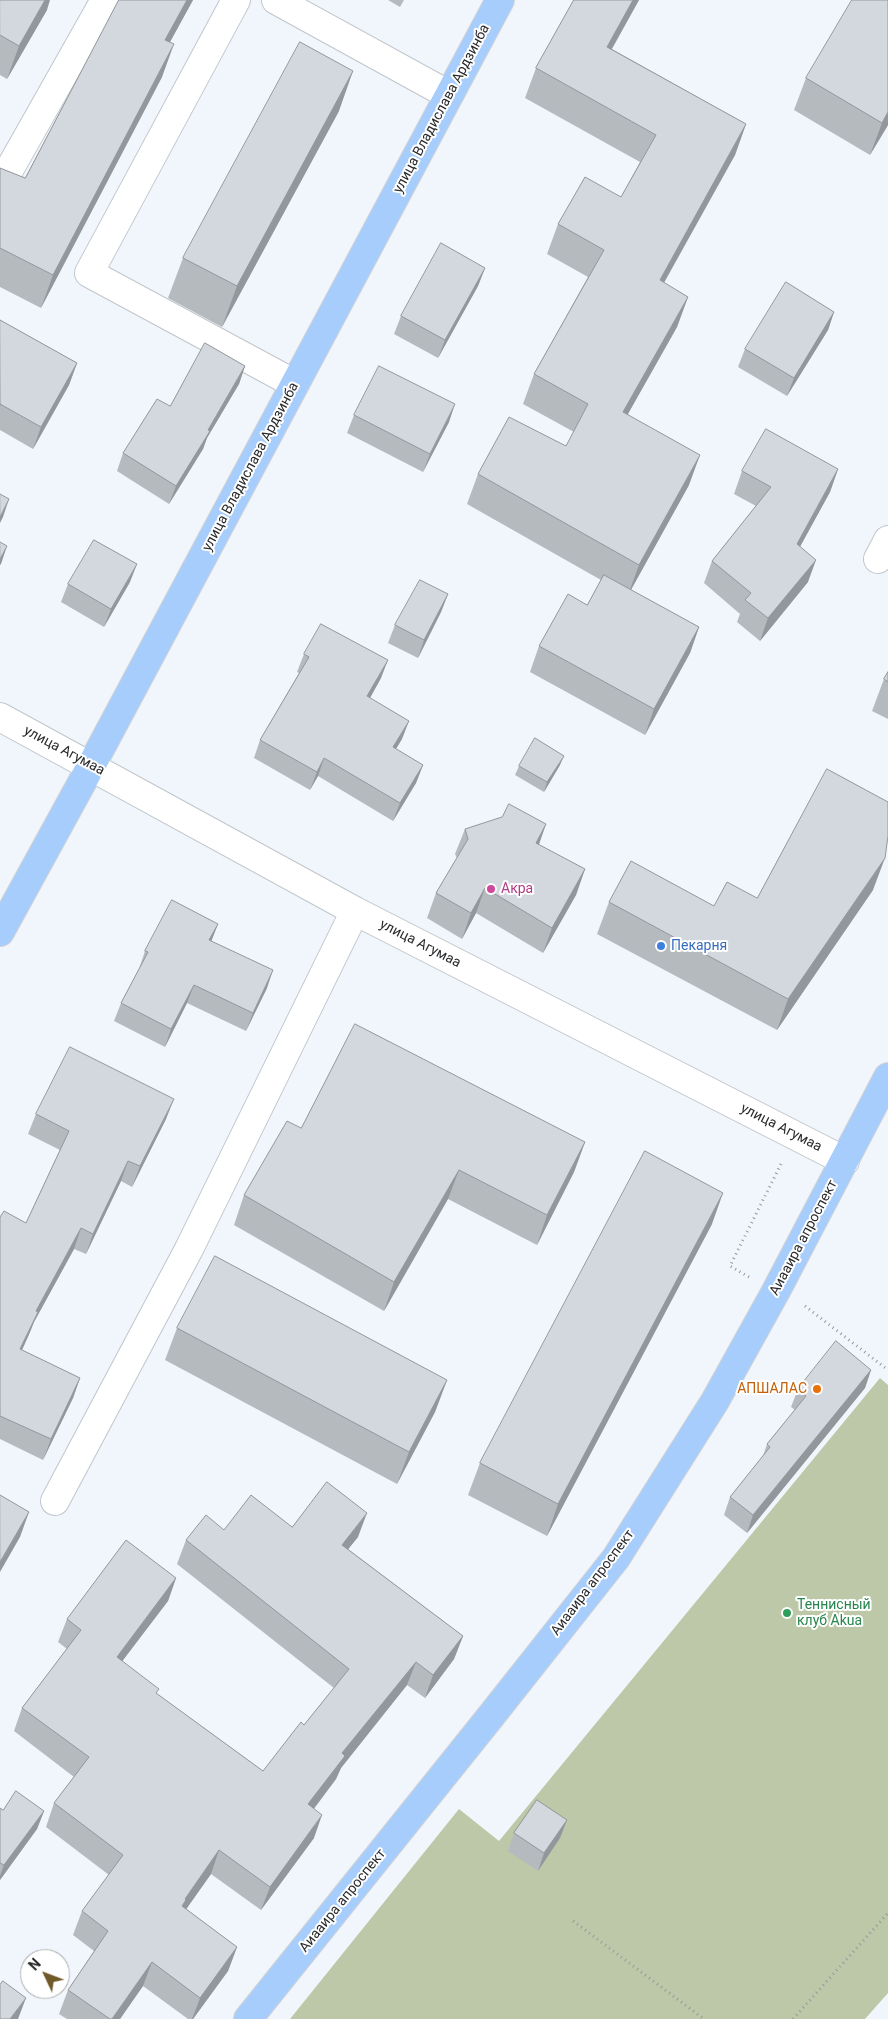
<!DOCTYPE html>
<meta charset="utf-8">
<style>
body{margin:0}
#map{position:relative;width:888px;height:2019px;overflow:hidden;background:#f0f6fc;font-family:Roboto,sans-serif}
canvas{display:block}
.north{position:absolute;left:20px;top:1949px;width:50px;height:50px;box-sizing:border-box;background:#fff;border:1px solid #a9aaab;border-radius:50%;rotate:313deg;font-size:14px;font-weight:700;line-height:20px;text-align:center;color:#282a2c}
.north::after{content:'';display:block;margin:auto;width:18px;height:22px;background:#705929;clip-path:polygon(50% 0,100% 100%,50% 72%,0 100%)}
</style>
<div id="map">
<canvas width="888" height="2019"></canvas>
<div class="north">N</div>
</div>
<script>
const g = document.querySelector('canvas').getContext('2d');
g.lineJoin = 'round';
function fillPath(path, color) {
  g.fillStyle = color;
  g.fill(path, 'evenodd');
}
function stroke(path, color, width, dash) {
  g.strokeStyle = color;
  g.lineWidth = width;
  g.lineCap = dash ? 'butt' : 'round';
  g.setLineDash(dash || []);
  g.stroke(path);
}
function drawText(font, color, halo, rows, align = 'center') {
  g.font = font + ' Roboto,sans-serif';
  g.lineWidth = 4;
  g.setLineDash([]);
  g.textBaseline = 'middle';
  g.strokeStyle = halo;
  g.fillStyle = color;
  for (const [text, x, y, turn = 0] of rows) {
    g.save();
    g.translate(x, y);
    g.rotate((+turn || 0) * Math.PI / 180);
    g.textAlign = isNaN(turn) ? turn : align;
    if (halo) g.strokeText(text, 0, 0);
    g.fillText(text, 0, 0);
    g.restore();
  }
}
const green = new Path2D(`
 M880,1378L888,1385V1993L865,2019H290L459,1809L499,1841Z`);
const path = new Path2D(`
 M749,1277L730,1266L781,1164
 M805,1306L888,1370
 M573,1921L704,2019
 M793,2019L888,1913`);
const minor = new Path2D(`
 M236,0L89,273L295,384
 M276,0L449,95
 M0,186L105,0
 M878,559L888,540
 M0,717L355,911L845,1161
 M55,1501L189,1249L355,911`);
const major = new Path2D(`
 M0,932L91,766L500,0
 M248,2019L491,1716L616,1558L715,1401L776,1291L888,1077`);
const wall = new Path2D(`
 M0,0L47,10L7,79L0,75Z
 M119,0H193L170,42L162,77L41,308L0,287V168L25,178Z
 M388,0H404L400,7Z
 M574,0H639L612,49L746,124L735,155L664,283L688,297L677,327L628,414L689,485L631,590L699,627L690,653L645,735L530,672L539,646L587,605L601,580L467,504L478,474L566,446L574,432L523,404L534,374L588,277L547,254L558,224L621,197L640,162L525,98L536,68Z
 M888,0V125L870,155L794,110L806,78Z
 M339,111L222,327L168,298L183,258Z
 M485,268L478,286L438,358L394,334L401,316Z
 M834,312L828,330L787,396L738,367L745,349Z
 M0,320L77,363L69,385L33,449L0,430Z
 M245,366L239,384L207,438L203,449L169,504L117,471L123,453L170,406Z
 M354,415L449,422L423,472L347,433Z
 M838,469L830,492L800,546L808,582L760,641L737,622L740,614L704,583L712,561L756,506L734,494L742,471Z
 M130,582L104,627L61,602L68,584Z
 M448,594L441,612L418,658L388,643L395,625Z
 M304,654L381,678L370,698L402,739L396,749L423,765L416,783L393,821L318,776L310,790L254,758L260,740L299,673L297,672Z
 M888,672V719L872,711L884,679Z
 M560,765L544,792L515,775L519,766Z
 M546,824L539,845L585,869L576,895L543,953L476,913L462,939L427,918L436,893L457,858L455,854L465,829Z
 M873,890L777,1030L597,934L609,902L714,906L757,898Z
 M218,924L211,941L267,988L246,1031L187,1003L165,1047L114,1021L121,1003L139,969L145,951Z
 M36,1114L166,1119L132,1187L121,1181L86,1254L74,1249L34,1322L30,1332L22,1350L80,1378L73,1398L43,1460L0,1439V1217L26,1223L60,1150L28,1134Z
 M301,1128L585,1142L574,1172L537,1245L448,1199L384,1311L234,1225L244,1195Z
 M712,1224L547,1536L468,1495L480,1463Z
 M177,1328L447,1380L435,1412L397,1484L165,1360Z
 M871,1370L865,1388L747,1533L724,1515L730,1497L763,1456L767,1444L795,1410L791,1407L798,1389Z
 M292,1527L358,1537L348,1549L463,1636L454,1659L425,1698L407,1685L341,1768L336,1779L314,1809V1838L261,1910L211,1874L186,1909L237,1947L228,1971L193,2019H188L143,1986L120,2019H67L59,2014L68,1990L94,1951L73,1935L82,1911L109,1875L46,1827L54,1803L74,1777L14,1731L22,1708L67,1649L58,1642L67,1619L176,1578L168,1601L122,1661L157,1694L263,1771L304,1725L334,1688L177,1564L186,1540L224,1530Z
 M0,1808L3,1810L44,1811L37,1829L0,1880Z
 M567,1820L560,1838L538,1871L508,1851L514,1833Z`);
const shadedWall = new Path2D(`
 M45,0H50L47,10L7,79L19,46Z
 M187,0H193L153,73L165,40Z
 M633,0H639L596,77L607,47Z
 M174,44L162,77L41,308L53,275Z
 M353,71L339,111L222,327L237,286Z
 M888,112V125L870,155L882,123Z
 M746,124L735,155L648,311L660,280Z
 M485,268L478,286L438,358L445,340Z
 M688,297L677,327L612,442L623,412Z
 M834,312L828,330L787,396L794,378Z
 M77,363L69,385L33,449L41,427Z
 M245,366L239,384L207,438L203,449L169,504L176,486Z
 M455,404L449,422L423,472L430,454Z
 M700,455L689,485L628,595L639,565Z
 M838,469L830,492L789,567L797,544Z
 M9,499L3,517L0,523V517Z
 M7,546L1,564L0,565V559Z
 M816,560L808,582L760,641L768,618Z
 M137,564L130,582L104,627L111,609Z
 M448,594L441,612L418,658L424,640Z
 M699,627L690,653L645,735L654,709Z
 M388,660L381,678L361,714L367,696Z
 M409,721L402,739L386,765L393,747Z
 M564,756L560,765L544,792L547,782Z
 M324,758L318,776L310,790L317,772Z
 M423,765L416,783L393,821L400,803Z
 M546,824L537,849L536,843Z
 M885,858L873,890L777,1030L788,999Z
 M585,869L576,895L543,953L552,928Z
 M485,888L476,913L462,939L471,913Z
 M218,924L211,942L209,940Z
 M273,970L267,988L246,1031L253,1013Z
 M194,985L187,1003L165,1047L171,1029Z
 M174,1099L166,1119L132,1187L140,1166Z
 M585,1142L574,1172L537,1245L547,1215Z
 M128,1161L121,1181L86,1254L93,1234Z
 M459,1170L448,1199L384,1311L394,1282Z
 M723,1193L712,1224L547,1536L558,1504Z
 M81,1228L74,1249L34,1322L30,1332L13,1370L20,1349L36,1311Z
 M871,1370L865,1388L747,1533L753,1515Z
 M80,1378L73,1398L43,1460L51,1439Z
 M447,1380L435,1412L397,1484L409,1452Z
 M29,1512L20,1537L0,1572V1562Z
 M367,1513L358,1537L333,1568L342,1545Z
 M176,1578L168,1601L108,1680L117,1657Z
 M463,1636L454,1659L425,1698L433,1675Z
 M416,1662L407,1685L341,1768L336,1779L299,1828L308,1804L342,1753Z
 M44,1811L37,1829L0,1880V1876L4,1865Z
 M322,1815L314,1838L261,1910L270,1887Z
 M567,1820L560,1838L538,1871L544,1853Z
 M219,1850L211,1874L180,1918L182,1906L185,1899Z
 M237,1947L228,1971L193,2019H192L200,1998Z
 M152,1962L143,1986L120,2019H112Z
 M26,1998L18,2019H10Z`);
const building = new Path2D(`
 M0,0H45L19,46L0,35Z
 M119,0H187L165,40L174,44L53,275L0,248V168L25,178Z
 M574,0H633L607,47L746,124L660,280L688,297L623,412L700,455L639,565L478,474L509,417L566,446L588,404L534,374L604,250L558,224L585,177L621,197L656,135L536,68Z
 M852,0H888V112L882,123L806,78Z
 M300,42L353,71L237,286L183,258Z
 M441,243L485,268L445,340L401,316Z
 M786,282L834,312L794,378L745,349Z
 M0,320L77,363L41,427L0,404V405Z
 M205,343L245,366L208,430L210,431L176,486L123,453L157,399L170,406Z
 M379,366L455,404L430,454L354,415Z
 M766,429L838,469L797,544L816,560L768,618L745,600L751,593L712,561L771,487L742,471Z
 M0,494L9,499L0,517Z
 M94,540L137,564L111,609L68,584Z
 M0,542L7,546L0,559Z
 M604,575L699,627L654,709L539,646L568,594L587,605Z
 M420,580L448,594L424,640L395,625Z
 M321,624L388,660L367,696L409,721L393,747L423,765L400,803L324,758L317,772L260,740L309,657L304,654Z
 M888,672V682L884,679Z
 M535,738L564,756L547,782L519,766Z
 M827,769L888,802V836L885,858L788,999L609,902L631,861L714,906L727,882L757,898Z
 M509,804L546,824L536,843L585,869L552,928L485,888L471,913L436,893L468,839L465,829L502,817Z
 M172,900L218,924L209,940L273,970L253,1013L194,985L171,1029L121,1003L148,952L145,951Z
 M355,1024L585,1142L547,1215L459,1170L394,1282L244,1195L287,1121L301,1128Z
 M70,1047L174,1099L140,1166L128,1161L93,1234L81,1228L36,1311L38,1312L20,1349L80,1378L51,1439L0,1416V1217L4,1211L26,1223L69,1131L36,1114Z
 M645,1151L723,1193L558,1504L480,1463Z
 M215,1256L447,1380L409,1452L177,1328Z
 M836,1341L871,1370L753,1515L730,1497L770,1447L767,1444L806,1396L798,1389Z
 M327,1482L367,1513L342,1545L463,1636L433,1675L416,1662L342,1753L345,1756L308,1804L322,1815L270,1887L219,1850L185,1899L186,1900L182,1906L237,1947L200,1998L152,1962L112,2019H110L68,1990L108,1931L82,1911L123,1855L54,1803L89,1757L22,1708L81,1630L67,1619L126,1540L176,1578L117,1657L159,1689L156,1693L263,1771L301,1722L304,1725L349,1669L186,1540L206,1515L224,1530L251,1495L292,1527Z
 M0,1495L29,1512L0,1562Z
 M16,1791L44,1811L4,1865L0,1863V1808L3,1810Z
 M537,1800L567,1820L544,1853L514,1833Z
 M3,1981L26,1998L10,2019H0V1985Z`);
const markers = [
 [491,889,5,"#d1479c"],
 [661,946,5,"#3f7fe0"],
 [817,1389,5,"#e8710a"],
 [787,1613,5,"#2e9e5b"]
];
const streetNames = [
 ["улица Владислава Ардзинба",442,109,-62],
 ["улица Владислава Ардзинба",251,467,-62],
 ["улица Агумаа",64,751,28],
 ["улица Агумаа",420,944,27],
 ["улица Агумаа",781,1128,27],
 ["Аиааира апроспект",804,1238,-62],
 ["Аиааира апроспект",593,1583,-53],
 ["Аиааира апроспект",343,1901,-51]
];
const hotelNames = [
 ["Акра",501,889]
];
const shopNames = [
 ["Пекарня",671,946]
];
const foodNames = [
 ["АПШАЛАС",807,1389]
];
const leisureNames = [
 ["Теннисный",797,1605],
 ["клуб Akua",797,1621]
];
fillPath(green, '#bcc8a7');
stroke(minor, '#c0c6cb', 30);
stroke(major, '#d4d4d5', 30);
stroke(path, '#95999d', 3, [1, 4]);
stroke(minor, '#fff', 28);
stroke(major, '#a6cdfc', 28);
fillPath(wall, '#b5babf');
fillPath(shadedWall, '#93979b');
fillPath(building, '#d2d8de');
stroke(building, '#93979b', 1);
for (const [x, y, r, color] of markers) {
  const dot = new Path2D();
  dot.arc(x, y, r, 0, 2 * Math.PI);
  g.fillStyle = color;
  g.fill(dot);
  stroke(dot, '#fff', 2);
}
drawText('14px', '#282a2c', '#fff', streetNames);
drawText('14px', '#b23c85', '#fff', hotelNames, 'left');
drawText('14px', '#366cbe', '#fff', shopNames, 'left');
drawText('14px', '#c56008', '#fff', foodNames, 'right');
drawText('14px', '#27864d', '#fff', leisureNames, 'left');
</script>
